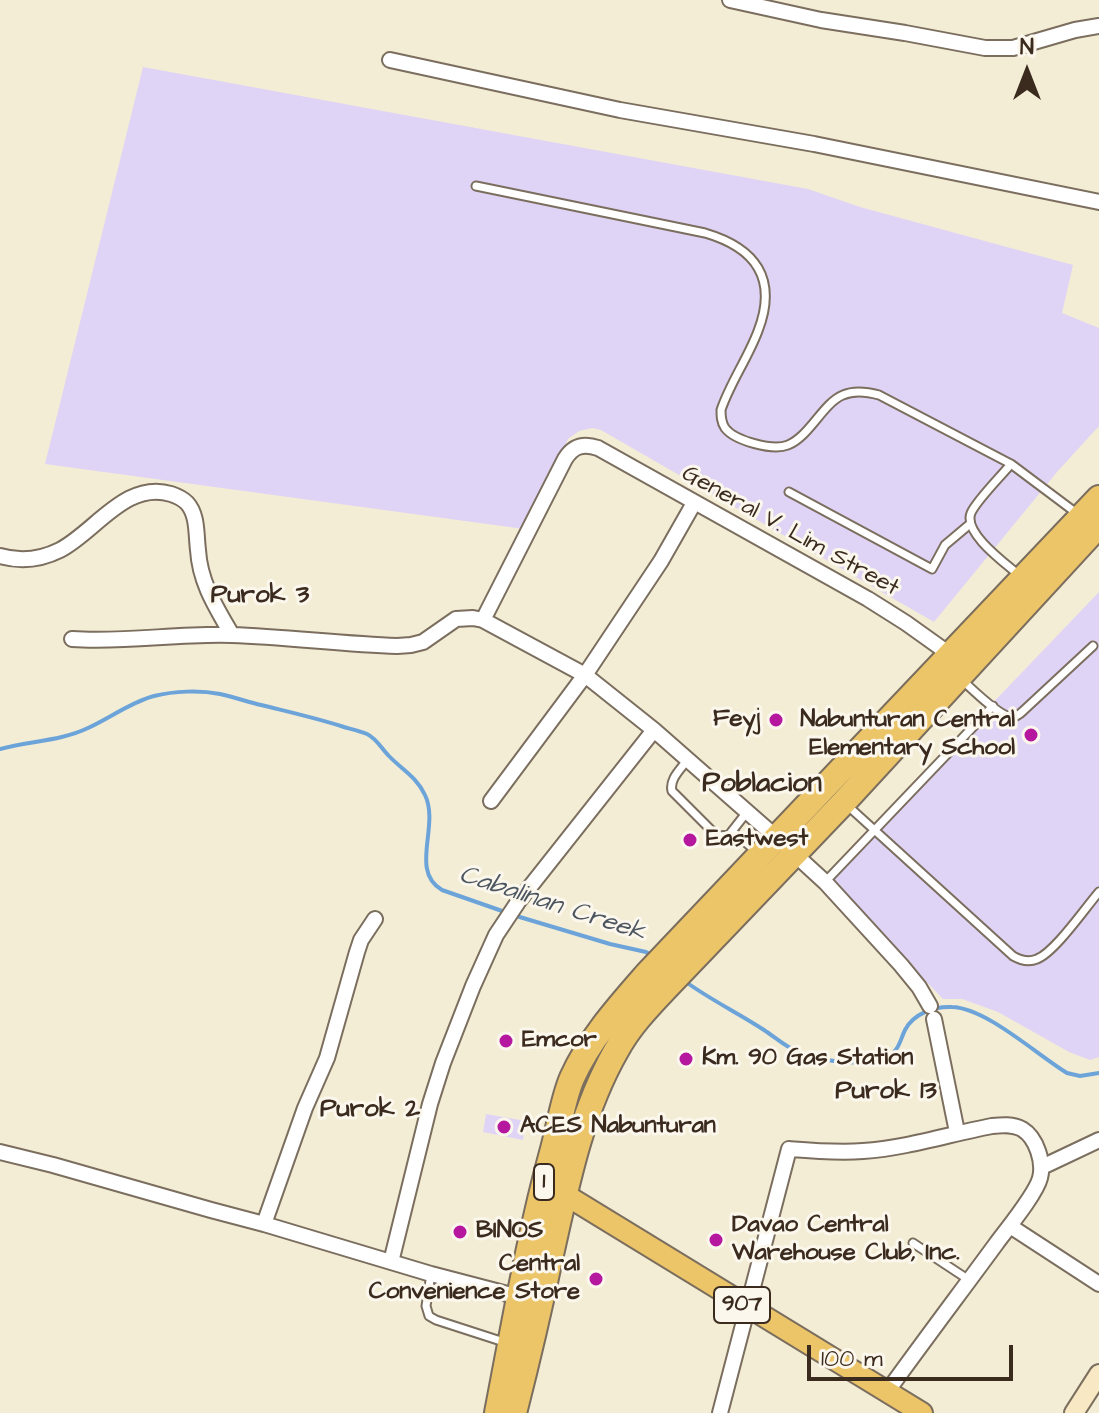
<!DOCTYPE html>
<style>
body{margin:0}
#map{position:relative;width:1099px;height:1413px;overflow:hidden;background:#f3edd6;font-family:"Architects Daughter",sans-serif}
canvas{display:block}
.north{position:absolute;left:987px;top:32px;width:80px;height:80px;-webkit-text-stroke:6px #fbf7ec;paint-order:stroke;rotate:0deg;font-size:22px;font-weight:700;line-height:32px;text-align:center;color:#3b2a1e}
.north::after{content:'';display:block;margin:auto;width:28px;height:36px;background:#3b2a1e;clip-path:polygon(50% 0,100% 100%,50% 72%,0 100%)}
.scale{position:absolute;left:807px;top:1345px;width:206px;height:36px;box-sizing:border-box;border:4px solid #3b2a1e;border-top:0;padding-left:10px;font-size:24px;line-height:28px;white-space:nowrap;color:#3b2a1e;-webkit-text-stroke:6px #fbf7ec;paint-order:stroke}
</style>
<div id="map">
<canvas width="1099" height="1413"></canvas>
<div class="north">N</div>
<div class="scale">100 m</div>
</div>
<script>
const g = document.querySelector('canvas').getContext('2d');
g.lineJoin = 'round';
function fillPath(path, color) {
  g.fillStyle = color;
  g.fill(path, 'evenodd');
}
function stroke(path, color, width, dash) {
  g.strokeStyle = color;
  g.lineWidth = width;
  g.lineCap = dash ? 'butt' : 'round';
  g.setLineDash(dash || []);
  g.stroke(path);
}
function drawText(font, color, halo, rows, align = 'center') {
  g.font = font + ' "Architects Daughter",sans-serif';
  g.lineWidth = 6;
  g.setLineDash([]);
  g.textBaseline = 'middle';
  g.strokeStyle = halo;
  g.fillStyle = color;
  for (const [text, x, y, turn = 0] of rows) {
    g.save();
    g.translate(x, y);
    g.rotate((+turn || 0) * Math.PI / 180);
    g.textAlign = isNaN(turn) ? turn : align;
    if (halo) g.strokeText(text, 0, 0);
    g.fillText(text, 0, 0);
    g.restore();
  }
}
const built = new Path2D(`
 M143,67L808,189L860,207L1073,265L1062,313L1099,328V426L1057,472L934,622L601,430L592,428L579,431L568,439L524,529L45,464Z
 M1099,592V1057L1090,1060L1069,1052L998,1012L962,999H943L826,877Z
 M486,1114L526,1121L523,1140L483,1132Z`);
const stream = new Path2D(`
 M0,749C29,741 61,741 88,728C110,718 131,702 154,696C174,691 200,690 220,694C234,697 248,702 261,705C289,712 316,718 344,727C351,729 360,731 367,734C377,739 381,748 388,755C401,769 417,777 425,795C440,826 409,871 442,890L505,912
 M513,915L610,944L646,952L654,957
 M686,982C711,1000 738,1013 764,1030C776,1038 787,1048 800,1053C820,1062 878,1069 894,1052C900,1046 901,1038 905,1030C913,1014 934,1006 952,1007C986,1008 1036,1054 1067,1073L1080,1076L1099,1073`);
const lane = new Path2D(`
 M476,186L705,233C756,248 778,279 758,331C748,358 730,383 721,410C721,416 721,422 725,428C735,441 773,451 788,445C810,436 823,403 843,395C854,390 868,392 879,395L1011,464L1079,515
 M1011,464C1002,475 976,501 971,513C963,533 1005,563 1019,575
 M789,492L932,569L945,545L970,524
 M962,680C972,689 999,716 1011,717C1016,717 1020,714 1023,711L1093,646
 M688,759C681,769 669,779 672,791L713,832L720,836L729,835L747,812
 M848,806L1013,956C1020,960 1028,963 1037,959C1055,952 1085,908 1099,892
 M733,832L756,851
 M825,882L993,706
 M913,1243L969,1280
 M431,1274L426,1306L429,1316L436,1320L507,1343`);
const street = new Path2D(`
 M730,0L821,20L905,33L985,48H1013L1075,30L1099,26
 M390,60L620,110L814,144L1099,202
 M0,556C21,562 40,560 60,550C95,532 126,480 171,494C177,496 182,498 187,503C198,515 196,535 198,550C200,583 216,607 232,635
 M483,620L565,459C573,446 583,443 598,448L868,599L906,623L955,658
 M72,639C125,643 178,633 232,635C287,637 342,644 397,646L411,645L423,642L456,619L473,618L483,620L585,675L654,730L777,838L825,882L901,965L919,987L930,1006
 M491,801L585,675L661,561L694,503
 M934,1019L957,1132
 M0,1152L53,1165L211,1210L264,1224L431,1274L519,1297
 M1042,1167L1099,1140
 M264,1224L305,1108L327,1058L357,952L361,940L375,919
 M1010,1226L1099,1284
 M391,1262L430,1104L443,1063L473,986L496,935L518,902L654,730
 M720,1413L789,1149C814,1151 838,1153 863,1151C907,1148 950,1134 992,1126C1002,1125 1013,1124 1022,1129C1037,1138 1044,1163 1040,1178C1036,1194 1007,1229 996,1244C960,1293 923,1342 887,1392`);
const secondary = new Path2D(`
 M1074,1413L1099,1374`);
const primary = new Path2D(`
 M552,1191L564,1194L922,1413`);
const highway = new Path2D(`
 M497,1413C514,1325 529,1236 553,1149C559,1127 563,1099 572,1078C590,1038 619,1006 647,974L1099,498
 M514,1413C527,1362 539,1311 550,1259C566,1188 580,1114 616,1051C629,1027 647,1008 665,989L844,802L1099,525`);
const markers = [
 [776,720,8,"#b5179e"],
 [1031,735,8,"#b5179e"],
 [690,840,8,"#b5179e"],
 [506,1041,8,"#b5179e"],
 [686,1059,8,"#b5179e"],
 [504,1127,8,"#b5179e"],
 [460,1232,8,"#b5179e"],
 [716,1240,8,"#b5179e"],
 [596,1279,8,"#b5179e"]
];
const shields = [
 [544,1182,20],
 [742,1305,56]
];
const shieldNames = [
 ["1",544,1182],
 ["907",742,1305]
];
const streetNames = [
 ["General V. Lim Street",790,532,29]
];
const poiNames = [
 ["Feyj",760,720,"right"],
 ["Nabunturan Central",1015,721,"right"],
 ["Elementary School",1015,749,"right"],
 ["Eastwest",706,840],
 ["Emcor",522,1041],
 ["Km. 90 Gas Station",702,1059],
 ["ACES Nabunturan",520,1127],
 ["Davao Central",732,1226],
 ["Warehouse Club, Inc.",732,1254],
 ["BINOS",476,1232],
 ["Central",580,1265,"right"],
 ["Convenience Store",580,1293,"right"]
];
const neighbourhoodNames = [
 ["Purok 3",260,597],
 ["Purok 13",886,1093],
 ["Purok 2",370,1111]
];
const waterNames = [
 ["Cabalinan Creek",552,905,18]
];
const quarterNames = [
 ["Poblacion",762,785]
];
fillPath(built, '#dfd4f5');
stroke(stream, '#6ca4da', 4);
stroke(lane, '#7b6e5e', 11);
stroke(street, '#7b6e5e', 18);
stroke(secondary, '#7b6e5e', 22);
stroke(primary, '#7b6e5e', 24);
stroke(highway, '#7b6e5e', 28);
stroke(lane, '#fff', 7);
stroke(street, '#fff', 14);
stroke(secondary, '#f8e8c3', 18);
stroke(primary, '#edc569', 20);
stroke(highway, '#edc569', 24);
for (const [x, y, r, color] of markers) {
  const dot = new Path2D();
  dot.arc(x, y, r, 0, 2 * Math.PI);
  g.fillStyle = color;
  g.fill(dot);
  stroke(dot, '#fbf7ec', 3);
}
for (const [x, y, w] of shields) {
  const box = new Path2D();
  box.roundRect(x - w / 2, y - 18, w, 36, 6);
  g.fillStyle = '#fbf7ec';
  g.fill(box);
  stroke(box, '#3b2a1e', 2);
}
drawText('bold 22px', '#3b2a1e', null, shieldNames);
drawText('24px', '#3b2a1e', '#fbf7ec', streetNames);
drawText('bold 24px', '#3b2a1e', '#fbf7ec', poiNames, 'left');
drawText('bold 26px', '#3b2a1e', '#fbf7ec', neighbourhoodNames);
drawText('italic 26px', '#4c5560', '#fbf7ec', waterNames);
drawText('bold 28px', '#3b2a1e', '#fbf7ec', quarterNames);
</script>
